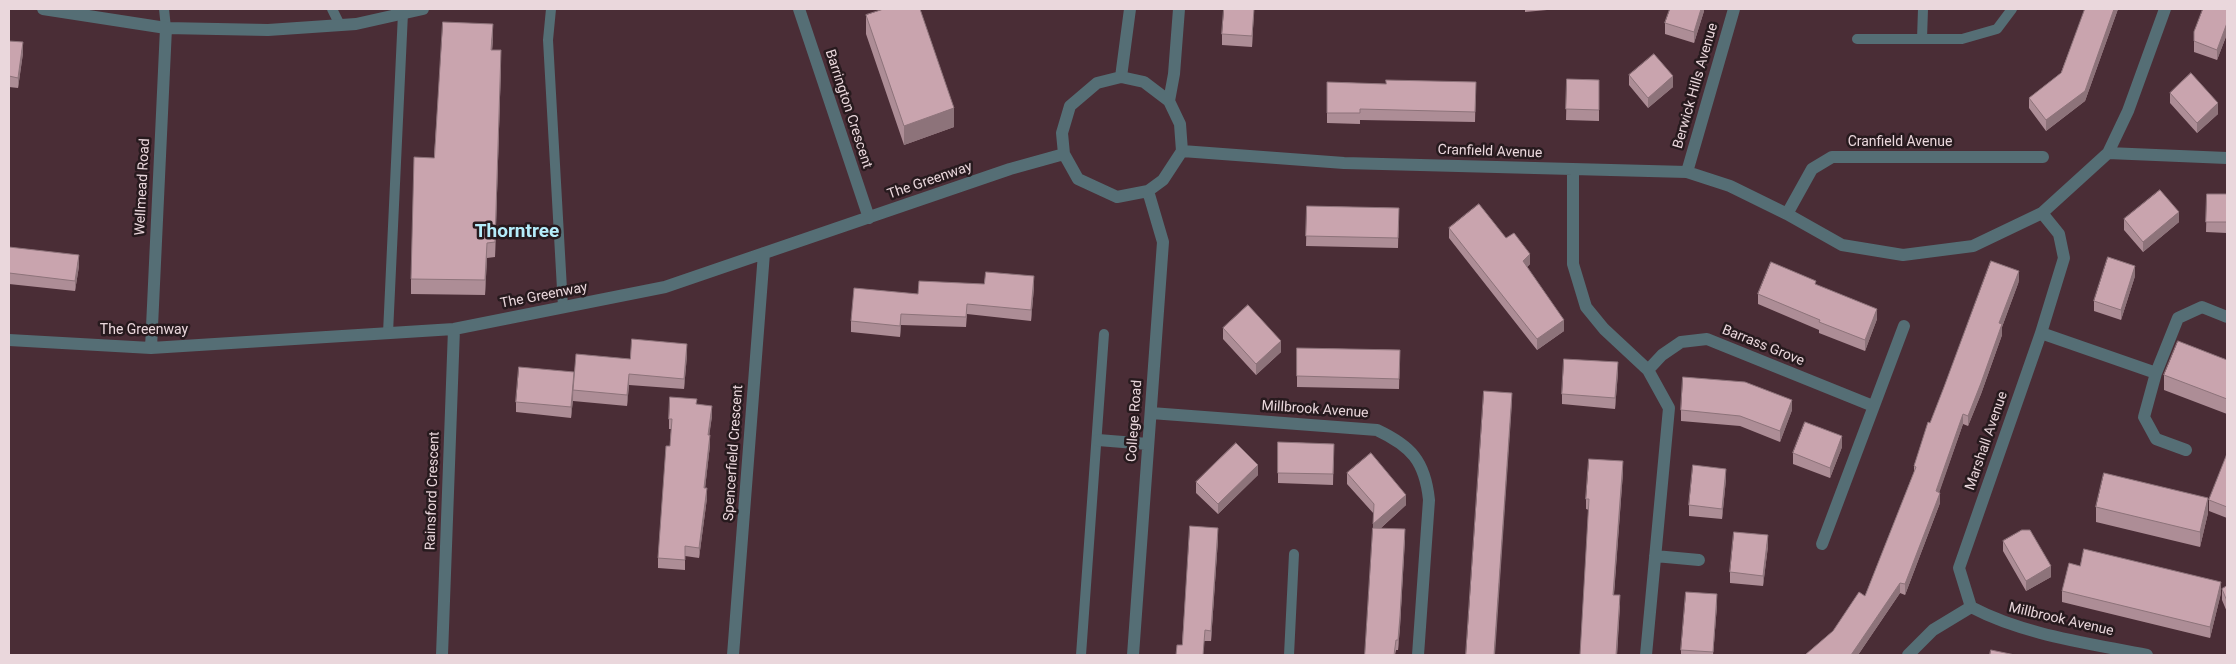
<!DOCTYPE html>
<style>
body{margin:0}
#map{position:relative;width:2236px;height:664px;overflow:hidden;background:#4a2d36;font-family:Roboto,sans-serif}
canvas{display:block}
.frame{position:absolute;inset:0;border:10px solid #ead7dc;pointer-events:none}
</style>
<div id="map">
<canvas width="2236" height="664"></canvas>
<div class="frame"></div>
</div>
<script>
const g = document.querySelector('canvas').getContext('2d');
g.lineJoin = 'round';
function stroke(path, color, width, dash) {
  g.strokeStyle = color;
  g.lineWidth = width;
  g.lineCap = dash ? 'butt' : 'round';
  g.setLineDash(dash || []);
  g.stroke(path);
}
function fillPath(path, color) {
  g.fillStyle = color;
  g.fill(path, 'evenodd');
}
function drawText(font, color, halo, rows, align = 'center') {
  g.font = font + ' Roboto,sans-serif';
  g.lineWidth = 5;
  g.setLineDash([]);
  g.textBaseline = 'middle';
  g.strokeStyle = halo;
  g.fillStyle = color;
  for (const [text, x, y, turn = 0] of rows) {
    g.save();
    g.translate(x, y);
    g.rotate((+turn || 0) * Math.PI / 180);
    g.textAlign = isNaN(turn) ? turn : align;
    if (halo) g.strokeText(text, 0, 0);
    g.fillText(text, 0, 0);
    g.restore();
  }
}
const lane = new Path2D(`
 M164,9L166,28
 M332,9L340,25
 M551,9L548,40L563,307
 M1857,39H1962L1997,29L2012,9
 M1922,39L1923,9
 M388,333L403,13
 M1081,655L1104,334
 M1289,655L1294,554`);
const street = new Path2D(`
 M43,9L166,28L268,30L356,24L423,9
 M799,9L869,218
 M1121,77L1144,82L1169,101L1180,124L1182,151L1163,180L1148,191L1117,197L1078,179L1064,154L1062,133L1070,106L1097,83Z
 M1121,77L1130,9
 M1169,101L1174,74L1179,9
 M1182,151L1344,163L1687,172L1730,186L1787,214L1842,245L1903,255L1973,246L2042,213L2108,153L2128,111L2165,9
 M2108,153L2227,158
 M1573,169V264L1586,307L1604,329L1648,370L1669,408L1646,655
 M1687,172L1734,9
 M1787,214L1812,169L1832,157H2043
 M2041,333L2156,373
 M9,340L151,348L454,329L665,287L1010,169L1064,154
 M151,348L166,28
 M1648,370L1662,355L1681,342L1707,339L1873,406
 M1151,413L1377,430C1411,446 1425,461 1429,500L1418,655
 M1098,440L1148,444
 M2186,450L2156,439L2144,417L2156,373L2178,318L2202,307L2227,317
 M1822,544L1904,326
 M1655,556L1699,560
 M1971,607C2024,635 2088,643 2147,655
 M442,655L454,329
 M733,655L764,253
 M1133,655L1163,242L1148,191
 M1908,655L1933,630L1971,607L1959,568L2041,333L2064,258L2059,234L2042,213`);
const wall = new Path2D(`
 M1254,9L1252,47L1222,45V34Z
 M1525,9H1558L1525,12Z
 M1704,9V11L1694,43L1665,34V23Z
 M2085,9H2118L2085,101L2046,131L2029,108V98L2061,73Z
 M2227,9V34L2217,60L2194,52V32Z
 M866,15L954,127L904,145L866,34Z
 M493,39L492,50L501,65L495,257L487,258L485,295L411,294V279L434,158Z
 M9,41L23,53L18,88L9,87Z
 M1629,75L1673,87L1648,108L1629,85Z
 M1567,79L1599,80V121L1566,120Z
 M1327,82L1386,84L1476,82L1475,122L1360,120V124L1327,123Z
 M2170,93L2218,114L2197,133L2170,103Z
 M2207,194H2227V233L2206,232Z
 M1307,206L1399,208L1398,248L1306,246Z
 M2124,219L2179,222L2143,252L2124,230Z
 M1449,228L1506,238L1530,264L1527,267L1564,331L1537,350L1449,238Z
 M9,247L79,266L75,291L9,284Z
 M2135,276L2121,320L2094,311V301Z
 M2019,281L2002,327V335L1981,394L1968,426L1963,424L1939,492L1940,503L1905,595L1900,593L1858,655H1805L1833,631L1865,596L1914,472V466L1930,423Z
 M1816,285L1877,319L1865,351L1819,333V330L1758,304V294Z
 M1034,287L1031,321L967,314L966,327L901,325L900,337L851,332V321L918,294Z
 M1223,328L1281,352L1256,375L1223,339Z
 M1297,348L1400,350L1399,389L1297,387Z
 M687,355L684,389L629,385L627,406L573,401V399L571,418L516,412V402L574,372L630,359Z
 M2227,360V414L2164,390V375Z
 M1618,372L1615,409L1562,404V394Z
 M697,404L712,416L709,435L710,445L705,488L707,498L699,558L685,556V570L658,568V558L670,446L671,429H669V419Z
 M1681,410H1792L1780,442L1740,426L1681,421Z
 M1278,442L1334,444L1333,485L1278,483Z
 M1842,447L1830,478L1793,464V453Z
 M2227,454V518L2209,511V500Z
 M1623,472L1614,595L1620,606L1617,655L1589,510L1586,509V499Z
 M1347,473L1406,505L1381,528L1405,540L1400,627L1398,650H1396L1395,655H1365L1374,514L1347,484Z
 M1258,475L1218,514L1196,493V482Z
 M1726,479L1722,519L1689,516V505Z
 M2096,507L2208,513L2200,547L2096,522Z
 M1218,539L1211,641H1205L1182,645Z
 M2003,541L2051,577L2026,591L2003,551Z
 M1768,546L1763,586L1730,583V572Z
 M2080,566L2221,593L2210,638L2062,602V591Z
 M2227,586V612L2222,600V589Z
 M1717,605L1713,655H1681V650Z`);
const shadedWall = new Path2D(`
 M1254,9L1252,47V36Z
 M1701,9H1704V11L1694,43V32Z
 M2114,9H2118L2085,101L2046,131V120Z
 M2227,23V34L2217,60V50Z
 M493,24V39L491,65V50Z
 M23,42V53L18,88V78Z
 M501,50V65L495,257V242Z
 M1673,76V87L1648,108V98Z
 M2218,103V114L2197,133V123Z
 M954,108V127L904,145V126Z
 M2179,212V222L2143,252V242Z
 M487,243V258L485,295V280Z
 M1530,254V264L1523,271V261Z
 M79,255V266L75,291V281Z
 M2135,266V276L2121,320V310Z
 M2019,271V281L2002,327V335L1981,394L1968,426V416L1999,323Z
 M1034,276V287L1031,321V310Z
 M1877,309V319L1865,351V340Z
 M901,314V325L900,337V326Z
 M1564,320V331L1537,350V339Z
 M1281,341V352L1256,375V364Z
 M687,344V355L684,389V379Z
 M1618,362V372L1615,409V398Z
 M574,372L573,399L571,418V407Z
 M629,374V385L627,406V395Z
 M1512,393V403L1495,655H1494Z
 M1792,400V410L1780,442V431Z
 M712,406V416L708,445V435Z
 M1963,414V424L1936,502V491Z
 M710,435V445L704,498V488Z
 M1842,436V447L1830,478V468Z
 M1623,461V472L1613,605V595Z
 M1258,465V475L1218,514V504Z
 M1726,469V479L1722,519V509Z
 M707,488V498L699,558V548Z
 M1940,493V503L1905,595V584Z
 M1406,495V505L1373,535V524Z
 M2208,498V513L2200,547V532Z
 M1218,528V539L1211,641V631Z
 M1405,529L1400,627L1398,650V640Z
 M1768,535V546L1763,586V576Z
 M2051,566V577L2026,591V581Z
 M2221,582V593L2210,638V627Z
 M1900,583V593L1858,655H1851Z
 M1717,594V605L1713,655Z
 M1620,595L1617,655H1616Z`);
const building = new Path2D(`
 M884,9H920L954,108L904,126L866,15Z
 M1224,9H1254L1252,36L1222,34Z
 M1670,9H1701L1694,32L1665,23Z
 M2085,9H2114L2085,91L2046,120L2029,98L2061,73Z
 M2203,9H2227V23L2217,50L2194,41V32Z
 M443,22L493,24L491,50H501L495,242L487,243L485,280L411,279L414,157L434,158Z
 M9,41L23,42L18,78L9,76Z
 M1654,54L1673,76L1648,98L1629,75Z
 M2191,73L2218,103L2197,123L2170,93Z
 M1567,79L1599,80V110L1566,109Z
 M1386,80L1476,82L1475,112L1360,109V113H1327V82L1386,84Z
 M2160,190L2179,212L2143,242L2124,219Z
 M2207,194H2227V222H2206Z
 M1479,204L1506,238L1514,233L1530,254L1523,261L1564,320L1537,339L1449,228Z
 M1307,206L1399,208L1398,238L1306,236Z
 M9,247L79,255L75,281L9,273Z
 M2108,257L2135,266L2121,310L2094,301Z
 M1991,261L2019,271L1999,323L2002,324L1981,383L1968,416L1963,414L1936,491L1940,493L1905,584L1900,583L1851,655H1805L1833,631L1859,592L1865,596L1916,467L1914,466L1928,422L1930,423L1944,387Z
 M1771,262L1816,281L1815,284L1877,309L1865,340L1819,322L1820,320L1758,294Z
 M986,272L1034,276L1031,310L967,304L966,317L901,314L900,326L851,321L854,288L918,294L919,281L984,284Z
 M1248,305L1281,341L1256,364L1223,328Z
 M632,339L687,344L684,379L629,374L627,395L573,390L576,354L630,359Z
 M2178,341L2227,360V399L2164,375Z
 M1297,348L1400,350L1399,379L1297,376Z
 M1564,359L1618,362L1615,398L1562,394Z
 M519,367L574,372L571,407L516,402Z
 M1683,377L1745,382L1792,400L1780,431L1740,416L1681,410Z
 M1484,391L1512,393L1494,655H1466Z
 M670,397L697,399L696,404L712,406L708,435H710L704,488H707L699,548L685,546V560L658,558L666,446H670L672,419H669Z
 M1805,422L1842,436L1830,468L1793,453Z
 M1278,442L1334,444L1333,474L1278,473Z
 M1236,443L1258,465L1218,504L1196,482Z
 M1371,453L1406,495L1373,524L1374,504L1347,473Z
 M2227,454V507L2209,500Z
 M1589,459L1623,461L1613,595H1620L1616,655H1580L1589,499H1586Z
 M1693,465L1726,469L1722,509L1689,505Z
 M2104,473L2208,498L2200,532L2096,507Z
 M1190,526L1218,528L1211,631L1205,630L1203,655H1176L1177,645H1182Z
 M1373,528L1405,529L1400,616L1398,640H1396L1394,655H1365Z
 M2022,530H2030L2051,566L2026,581L2003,541Z
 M1734,532L1768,535L1763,576L1730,572Z
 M2084,549L2221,582L2210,627L2062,591L2069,563L2080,566Z
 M2227,586V601L2222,589Z
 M1686,592L1717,594L1713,652L1681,650Z
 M1991,650L2015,655H1990Z`);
const streetNames = [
 ["Berwick Hills Avenue",1696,86,-74],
 ["Barrington Crescent",848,109,72],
 ["Cranfield Avenue",1900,142],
 ["Cranfield Avenue",1490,152,2],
 ["The Greenway",930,181,-19],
 ["Wellmead Road",143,187,-87],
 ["The Greenway",544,296,-11],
 ["The Greenway",144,330],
 ["Barrass Grove",1763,346,22],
 ["Millbrook Avenue",1315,410,4],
 ["College Road",1135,421,-86],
 ["Marshall Avenue",1987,441,-71],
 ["Spencerfield Crescent",734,453,-86],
 ["Rainsford Crescent",433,491,-88],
 ["Millbrook Avenue",2061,620,13]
];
const districtNames = [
 ["Thorntree",517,232]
];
stroke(lane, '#556e75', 10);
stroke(street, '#556e75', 12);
fillPath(wall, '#ad8d96');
fillPath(shadedWall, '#8d737a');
fillPath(building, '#c9a4ae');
stroke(building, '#8d737a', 1);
drawText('14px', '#ead7dc', '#271a1e', streetNames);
drawText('bold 19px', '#b5edfb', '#271a1e', districtNames);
</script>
